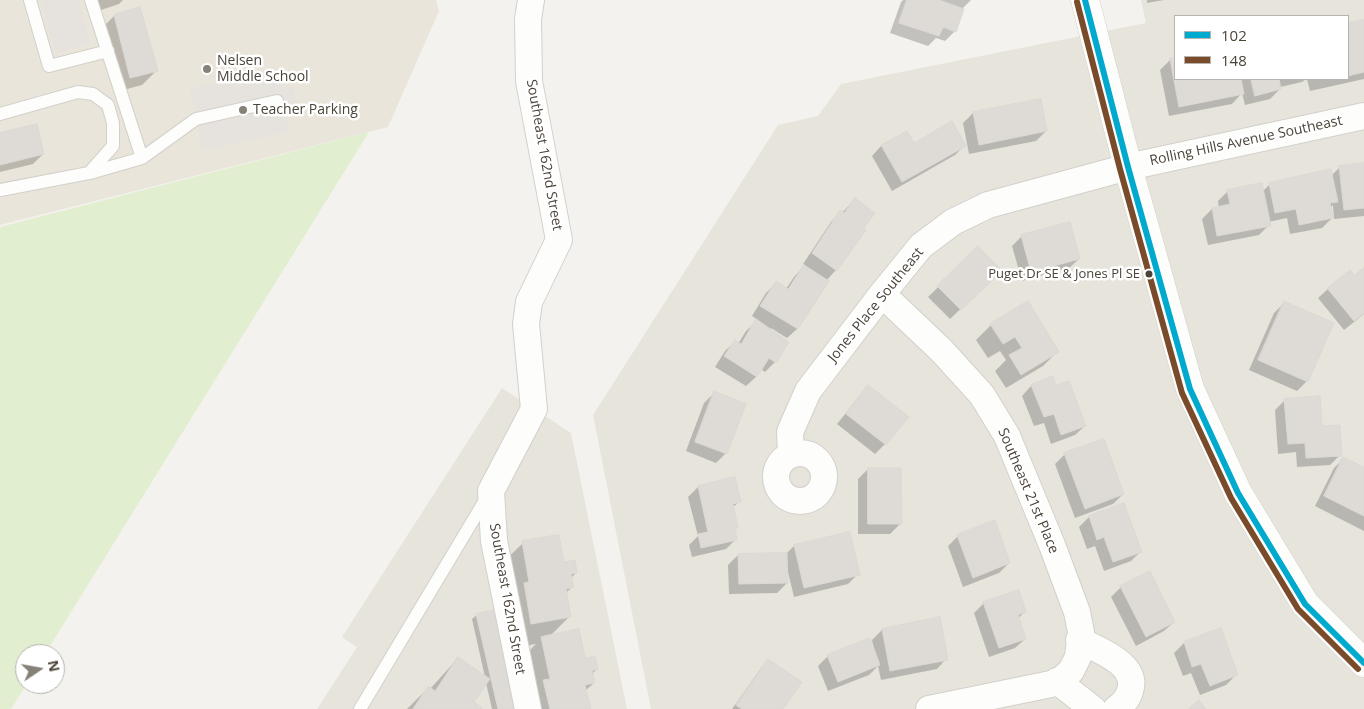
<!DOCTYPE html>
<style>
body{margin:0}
#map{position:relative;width:1364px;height:709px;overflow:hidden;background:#f4f2ee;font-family:"Open Sans",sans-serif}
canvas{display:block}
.legend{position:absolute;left:1174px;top:15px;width:175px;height:65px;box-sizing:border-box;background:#fff;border:1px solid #b7b4b0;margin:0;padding:6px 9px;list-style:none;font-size:15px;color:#4b4439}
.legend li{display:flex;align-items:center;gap:10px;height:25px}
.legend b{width:25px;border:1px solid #b7b4b0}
.north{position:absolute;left:15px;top:644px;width:50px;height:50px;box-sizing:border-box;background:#fff;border:1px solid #b7b4b0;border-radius:50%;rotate:78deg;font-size:14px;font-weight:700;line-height:20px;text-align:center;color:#4b4439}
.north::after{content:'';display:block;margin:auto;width:18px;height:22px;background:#868178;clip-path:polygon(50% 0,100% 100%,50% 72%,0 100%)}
</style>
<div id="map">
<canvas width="1364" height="709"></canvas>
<ul class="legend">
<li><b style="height:6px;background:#00a9ce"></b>102</li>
<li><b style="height:6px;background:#7a4b2a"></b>148</li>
</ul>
<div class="north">N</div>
</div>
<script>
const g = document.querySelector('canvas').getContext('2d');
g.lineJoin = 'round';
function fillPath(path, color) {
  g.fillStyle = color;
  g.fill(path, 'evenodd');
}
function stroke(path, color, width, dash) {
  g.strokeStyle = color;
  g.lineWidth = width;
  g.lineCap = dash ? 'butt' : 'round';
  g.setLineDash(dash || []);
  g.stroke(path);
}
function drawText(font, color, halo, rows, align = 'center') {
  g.font = font + ' "Open Sans",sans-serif';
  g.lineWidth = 5;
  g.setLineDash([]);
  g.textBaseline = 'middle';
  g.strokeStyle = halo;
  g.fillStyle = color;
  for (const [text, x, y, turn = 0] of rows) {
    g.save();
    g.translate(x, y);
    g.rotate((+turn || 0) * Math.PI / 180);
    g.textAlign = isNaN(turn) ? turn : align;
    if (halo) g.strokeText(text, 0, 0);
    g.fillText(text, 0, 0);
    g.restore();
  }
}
const residential = new Path2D(`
 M1141,0H1364V709H651L593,415L778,125L818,116L841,84L1146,23ZM1175,16H1348V79H1175Z
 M502,388L571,433L627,709H317L357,647L342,637Z`);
const education = new Path2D(`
 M0,0H436L439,11L388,127L0,225Z`);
const green = new Path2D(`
 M369,132L45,654H25V684H27L11,709H0V227Z`);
const parking = new Path2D(`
 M40,0H78L91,43L56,53Z
 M278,70L282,88L293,86L298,109L285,112L289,132L202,150L190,88Z`);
const shadow = new Path2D(`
 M91,0H123L119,4L95,12Z
 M903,0H971L963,8L955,31L945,41L936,38L928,46L890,33L901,2Z
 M1147,0H1164L1147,3Z
 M114,16L157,70L142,85L116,92L100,30Z
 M1364,21V79L1310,91L1307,79H1348V24Z
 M1175,59V79H1306L1302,82L1280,87V89L1270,99L1245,105L1242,93L1232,104L1169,116L1160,70L1170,60Z
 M973,113L1046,131L1036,141L969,154L963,123Z
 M906,132L913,145H965L955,155L892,191L872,156L881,146Z
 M0,134L43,154L33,164L0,172Z
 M1364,165V216L1334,219L1333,205L1330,208L1332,218L1322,228L1290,234L1287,218L1268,222L1269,225L1259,235L1208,245L1202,219L1212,209L1219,208L1218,201L1228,191H1263L1270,184L1331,176L1340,167Z
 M855,199L862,228L865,230L836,270L826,281H827L797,329L787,338L771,328L770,330L775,362L765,372L761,369L756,377L746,386L715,367L725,351L735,342L738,344L746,331L758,320L752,316L766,293L776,283L786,289L794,277L805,265L803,264L831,222L840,212L842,213Z
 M1022,236L1079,259L1069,268L1022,281L1012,246Z
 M978,248L1000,271L950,319L928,297Z
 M1364,269V314L1344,330L1318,298L1328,289L1354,277Z
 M1284,303L1307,381L1297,391L1249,370L1274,313Z
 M991,325L1057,352L1043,366L1006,388L995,371L1006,360L1000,351L988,358L976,340Z
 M1052,378L1055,387L1085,426L1075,435L1051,444L1044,423L1034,426L1022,396L1031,386Z
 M868,387L885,444L875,454L837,424L859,397Z
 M714,393L726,453L716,463L686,451L704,403Z
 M1285,400L1320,428L1340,455L1330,465L1297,467L1296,452L1278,454L1275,410Z
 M1065,454L1123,494L1113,504L1075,518L1055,464Z
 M1344,458L1364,469V531L1315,506L1334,468Z
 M868,469L900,524L890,534H858V479Z
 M734,478L740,501L732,508L737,527L734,530L736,539L726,549L692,557L689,545L698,536L688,497L698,487Z
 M1089,517L1141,551L1131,561L1104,571L1095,546L1087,549L1079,527Z
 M958,536L1009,563L999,573L963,587L948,546Z
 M523,543L563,563L576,573L571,578L572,587L565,594L569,617L550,636L597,669L592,674L594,683L585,691L589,709H519L516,664L536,644L505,649L497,568Z
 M794,546L858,574L848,584L794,597L787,568V583L777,593L729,594L728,565L738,555L786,554Z
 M1121,587L1174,622L1164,631L1136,646L1111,597Z
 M984,603L1025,612L1018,618L1025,639L1015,648L989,657L974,613Z
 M477,615L514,709H492L486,683L472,703L480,709H407L428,688L430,689L458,658L485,677L472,619Z
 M939,619L946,659L937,669L881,680L878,666L869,675L828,691L818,666L828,656L874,649L872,640L882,630Z
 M1220,630L1236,675L1226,685L1200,695L1191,673L1183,676L1174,653L1184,643Z
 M768,661L782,709H732L759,671Z`);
const building = new Path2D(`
 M907,0H939L964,9L956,32L943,27L939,36L899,23Z
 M140,7L158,71L130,78L114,15Z
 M1364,20V72L1348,76V23Z
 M1175,58V79H1241L1244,94L1179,107L1170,59Z
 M1251,79H1279L1281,89L1255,96Z
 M1041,99L1047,131L979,145L973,112Z
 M952,121L966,146L902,182L881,145L907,131L914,143Z
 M37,124L44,154L0,165V133Z
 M1364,163V208L1344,210L1339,166Z
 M1331,169L1338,202L1330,203L1333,218L1299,225L1296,209L1275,213L1269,183Z
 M1262,183L1271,226L1217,236L1212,208L1230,204L1227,190Z
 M855,198L875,213L864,228L866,230L837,271L812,253L840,210L844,213Z
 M1070,222L1080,259L1031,272L1021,235Z
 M978,246L1002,271L961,310L937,286Z
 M804,265L829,281L798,329L760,306L776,281L788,289Z
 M1364,268V313L1354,321L1327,288L1350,270L1354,275Z
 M1028,301L1059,352L1021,375L1009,355L1022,348L1015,337L1003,344L990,324Z
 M1284,301L1334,323L1308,382L1258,360Z
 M756,319L789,342L776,363L769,358L757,377L724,356L735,340L741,344Z
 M1053,376L1056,385L1069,381L1086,426L1061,435L1054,414L1044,417L1031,385Z
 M868,385L909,417L886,445L846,414Z
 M714,391L746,404L727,454L695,442Z
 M1320,396L1322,426L1340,425L1342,456L1306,458L1305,443L1288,444L1284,399Z
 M1104,439L1124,494L1085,509L1064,453Z
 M1343,457L1364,467V516L1324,496Z
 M868,468H901L902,524H868Z
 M735,477L741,502L733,504L738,528H735L737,540L701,548L698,534L708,532L698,486Z
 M1124,503L1142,552L1113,562L1104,537L1097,540L1089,516Z
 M995,520L1010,563L973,578L957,535Z
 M850,532L860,575L804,588L794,545Z
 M559,535L564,562L575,560L577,573L571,574L574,587L566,589L571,617L531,624L524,583L529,582L522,541Z
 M787,553L788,583L739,584L738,554Z
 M1150,571L1175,622L1146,637L1120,586Z
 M1019,590L1026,612L1018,615L1026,639L999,648L983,602Z
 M494,610L516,709H498L476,614Z
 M940,617L948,660L890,671L882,629Z
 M1221,628L1238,675L1210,686L1201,664L1192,667L1184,642Z
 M579,629L585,658L595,656L598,670H592L595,683L585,685L591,709H550L543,680L550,679L541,637Z
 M870,638L880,665L838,682L827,655Z
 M458,657L490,679L474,702L482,708L481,709H413L428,686L435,691Z
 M768,659L802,682L783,709H742L736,705Z
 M1199,700L1206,709H1189Z`);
const service = new Path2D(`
 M30,0L49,66L108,51
 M0,114L78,92L93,94L108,105L113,123V146L89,173L0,190
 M142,158L196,119L277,101
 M90,173L142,158L91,0
 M360,709L487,497`);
const minor = new Path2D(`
 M882,294L942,351L982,395L1007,436L1052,545L1077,612L1081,632L1078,657L1071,671L1062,679L1051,684L929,709
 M776 477a24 24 0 1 1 48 0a24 24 0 1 1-48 0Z
 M791,455L790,432L808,391L882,294L921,246L953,222L988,205L1128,167L1364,116
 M1079,640C1098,650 1139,664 1130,691C1128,699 1123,704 1116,709
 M1057,681L1093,709
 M528,709L494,541L491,491L534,409L526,324L529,302L559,240L529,81L528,19L531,0`);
const tertiary = new Path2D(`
 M1085,0L1128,167L1190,389L1238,493L1305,604L1364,663`);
const bus1 = new Path2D(`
 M1085,0L1128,167L1190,389L1238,493L1305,604L1364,663`);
const bus2 = new Path2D(`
 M1077,2L1120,169L1182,393L1231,498L1298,609L1358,669`);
const markers = [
 [207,69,5,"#868178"],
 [243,110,5,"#868178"],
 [1149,274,4.5,"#4b4439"]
];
const busNames = [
 ["Puget Dr SE & Jones Pl SE",1140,274]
];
const poiNames = [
 ["Nelsen",217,61],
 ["Middle School",217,77],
 ["Teacher Parking",253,110]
];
const streetNames = [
 ["Rolling Hills Avenue Southeast",1246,141,-12],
 ["Southeast 162nd Street",544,155,80],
 ["Jones Place Southeast",876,305,-51],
 ["Southeast 21st Place",1028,491,67],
 ["Southeast 162nd Street",507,599,80]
];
fillPath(residential, '#e7e4dc');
fillPath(education, '#eae5da');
fillPath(green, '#e1eecf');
fillPath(parking, '#e6e3df');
fillPath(shadow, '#0003');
fillPath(building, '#dedbd6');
stroke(building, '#dcd9d4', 1);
stroke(service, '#d2d0cb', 14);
stroke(minor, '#d2d0cb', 28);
stroke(tertiary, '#d2d0cb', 29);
stroke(service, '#fdfdfc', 12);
stroke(minor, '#fdfdfc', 26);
stroke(tertiary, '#fdfdfc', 28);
stroke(bus1, '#00a9ce', 6);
stroke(bus2, '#7a4b2a', 6);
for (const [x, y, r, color] of markers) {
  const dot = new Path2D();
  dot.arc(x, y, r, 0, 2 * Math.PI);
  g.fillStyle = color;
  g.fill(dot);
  stroke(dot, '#fff', 2);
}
drawText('13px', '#4b4439', '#fff', busNames, 'right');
drawText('14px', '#4b4439', '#fff', poiNames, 'left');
drawText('14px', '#4b4439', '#fff', streetNames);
</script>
